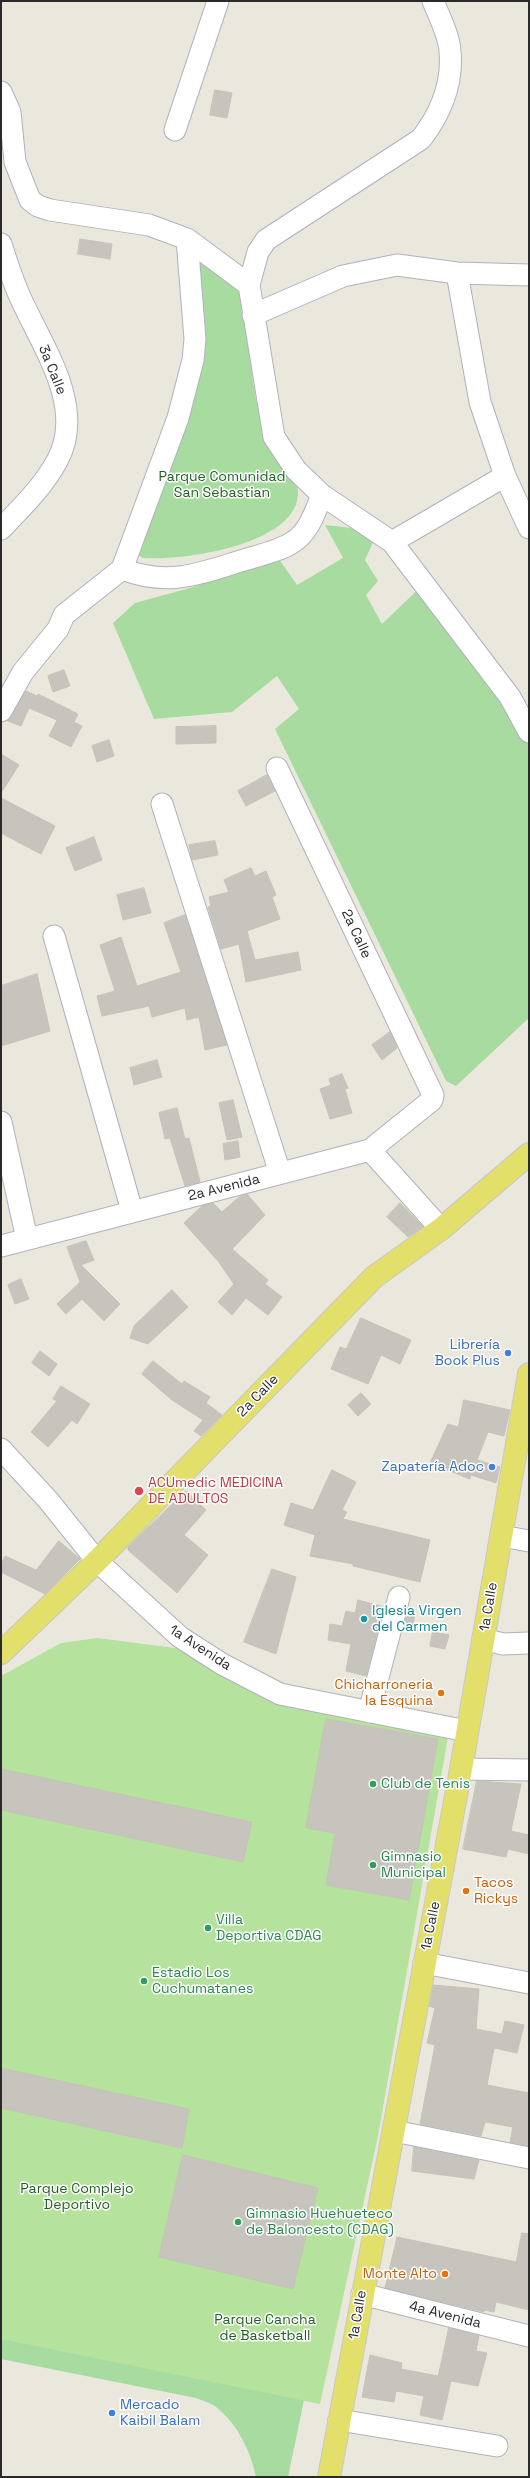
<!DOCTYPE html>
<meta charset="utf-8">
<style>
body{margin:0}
#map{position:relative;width:530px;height:2478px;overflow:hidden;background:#eae8dd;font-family:"Space Grotesk",sans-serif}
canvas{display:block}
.frame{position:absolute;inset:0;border:2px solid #2a2a2a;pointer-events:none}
</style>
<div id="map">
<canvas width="530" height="2478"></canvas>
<div class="frame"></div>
</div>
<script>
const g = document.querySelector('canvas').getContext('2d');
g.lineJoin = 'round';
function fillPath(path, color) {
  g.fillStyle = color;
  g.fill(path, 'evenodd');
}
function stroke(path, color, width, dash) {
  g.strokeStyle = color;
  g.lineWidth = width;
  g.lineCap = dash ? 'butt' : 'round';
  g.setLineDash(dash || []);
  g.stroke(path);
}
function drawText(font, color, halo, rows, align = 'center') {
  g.font = font + ' "Space Grotesk",sans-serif';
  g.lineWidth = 3;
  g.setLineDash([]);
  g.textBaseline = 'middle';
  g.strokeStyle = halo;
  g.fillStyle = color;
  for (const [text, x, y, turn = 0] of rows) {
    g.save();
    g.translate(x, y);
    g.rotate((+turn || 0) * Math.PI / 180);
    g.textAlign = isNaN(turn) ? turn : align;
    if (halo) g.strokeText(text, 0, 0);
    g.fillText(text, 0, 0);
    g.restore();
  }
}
const green = new Path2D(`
 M191,243L247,297C248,341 251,387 263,429C269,451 298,467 298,492C299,545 182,561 143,558L138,555L184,419Z
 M325,525L378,531L365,560L378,581L366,595L382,624L429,579L529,737V1018L456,1086L446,1081L275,729L299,709L277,676L232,712L154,719L113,623L135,603L197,586L246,568L274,552L297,585L343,558Z
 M1,2328L305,2395L288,2477H256C251,2452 237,2423 216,2407C211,2403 203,2401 196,2398L1,2359Z`);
const pitch = new Path2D(`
 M97,1638L183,1649L281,1696L451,1720L378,2136L320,2404L1,2339V1676L61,1643Z`);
const building = new Path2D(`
 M215,90L232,93L227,118L210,115Z
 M80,239L112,244L110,259L78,254Z
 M64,670L70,686L53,692L48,676Z
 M26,691L37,696L38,694L78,714L74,722L82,726L71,747L49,736L57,720L29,708L21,726L8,721Z
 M216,726V743L176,744V727Z
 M109,740L114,756L97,762L92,746Z
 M1,754L19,765L1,793Z
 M267,775L275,791L246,806L238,791Z
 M1,798L55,826L41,854L1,833Z
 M94,837L102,860L75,871L66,848Z
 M215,841L218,855L192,860L189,845Z
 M251,868L255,876L266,871L276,895L272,897L280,919L247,931L255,960L298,952L301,970L246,982L239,944L221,949L208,907L211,906L209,897L229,892L224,880Z
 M144,888L151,913L123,920L117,895Z
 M185,915L227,1045L205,1050L199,1017L187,1020L185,1008L152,1017L149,1006L102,1016L97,996L115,991L100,945L121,937L137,986L181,972L164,923Z
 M37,974L50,1031L1,1046V986Z
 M390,1032L397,1048L382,1060L372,1045Z
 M157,1060L162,1077L134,1085L130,1068Z
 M342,1074L348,1088L345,1089L352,1113L330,1119L320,1089L331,1085L329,1079Z
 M233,1100L242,1137L227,1140L219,1103Z
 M177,1108L185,1139L189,1138L200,1182L185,1186L170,1138L165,1139L159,1113Z
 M238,1141L240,1157L225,1160L223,1144Z
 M247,1194L265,1215L232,1249L268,1280L265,1284L282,1297L268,1315L246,1298L232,1315L218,1302L234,1284L218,1261L184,1223L202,1206L213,1203L222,1212L239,1197Z
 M400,1203L423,1227L408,1237L387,1217Z
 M86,1241L94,1260L81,1265L120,1304L104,1321L82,1299L66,1314L57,1304L80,1282L67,1247Z
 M21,1279L29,1299L15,1304L8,1285Z
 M172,1290L188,1307L148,1344L130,1338L134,1326Z
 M361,1318L411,1340L400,1364L381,1355L368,1384L331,1369L340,1347L346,1349Z
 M40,1351L57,1364L49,1376L32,1363Z
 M153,1361L182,1384L184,1381L210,1397L206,1403L222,1415L201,1436L194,1431L203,1420L172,1400L142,1374Z
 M61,1386L90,1404L77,1424L72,1420L48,1447L31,1432L57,1401L53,1399Z
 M361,1393L371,1404L358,1416L348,1405Z
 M464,1400L510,1410L504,1436L488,1432L477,1460L500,1467L496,1483L471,1475L470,1479L430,1463L448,1424L458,1427Z
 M332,1470L356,1482L342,1510L347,1512L343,1519L430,1540L420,1582L353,1566V1564L310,1556L315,1535L284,1525L291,1503L313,1510Z
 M186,1491L206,1510L184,1535L208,1555L177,1593L128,1550V1547Z
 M59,1541L80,1559L45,1594L1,1572V1565L5,1556L36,1570Z
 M272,1569L296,1577L276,1654L244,1642Z
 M358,1600L384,1607L366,1676L346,1671L351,1644L328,1640L330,1624L342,1626L346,1611L355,1613Z
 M408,1612L415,1613L413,1628L404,1627Z
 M433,1632L449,1635L445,1649L430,1646Z
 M326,1719L438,1739L409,1900L326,1885L335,1833L306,1828Z
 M1,1769L252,1822L243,1862L1,1810Z
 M477,1781L521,1784L511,1831L529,1835V1854L508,1849L506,1857L463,1849Z
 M433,1985L479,1989L476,2029L502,2034L505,2021L524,2025L517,2053L494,2048L487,2085L529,2093V2146L510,2142L513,2127L485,2122L481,2136L420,2124L435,2045L427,2043L435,2008L429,2006Z
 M1,2068L189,2109L182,2148L1,2108Z
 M414,2147L479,2160L474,2179L412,2171Z
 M183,2155L318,2188L293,2289L159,2257Z
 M522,2233L529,2234V2310L496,2302L494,2312L484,2310V2312L385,2288L397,2237L516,2262Z
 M449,2328L479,2336L476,2351L487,2353L478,2386L451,2381L442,2420L420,2415L424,2396L396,2391L394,2402L362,2397L370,2355L402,2363L401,2369L438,2376Z`);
const minor = new Path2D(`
 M433,1C439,16 449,35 450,51C453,84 441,113 421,139L266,240L258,252L249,285L274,437L296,470L322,495L392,542L510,697L529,732
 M1,92L10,112L15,162L30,200L38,206L50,210L149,225L187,239L249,285
 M175,130L218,1
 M1,244C6,260 11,275 17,290C38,341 88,405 57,461C43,487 21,508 1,529
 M457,273L480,402L505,476L529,528
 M253,315L343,276L397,265L457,273L529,275
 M392,542L505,476
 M122,569C169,587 198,574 244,560C260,555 280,551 293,542C309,532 315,512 322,495
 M1,711L23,672L58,629L64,615L122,569L178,418L193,360L195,339L187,239
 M162,804L280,1173
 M54,936L132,1211
 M1,1122L27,1239
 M370,1150L441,1229
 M1,1246L370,1150L432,1100L433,1095L277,768
 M1,1449L48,1500L97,1561L180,1637L222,1664L280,1694L467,1731
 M501,1536L529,1541
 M483,1639L503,1644L529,1643
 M369,1712L399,1597
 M461,1769L529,1770
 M424,1963L529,1983
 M394,2131L529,2158
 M362,2294L529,2336
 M339,2420L497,2446`);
const major = new Path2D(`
 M1,1653L97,1561L374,1277L441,1229L529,1154
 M329,2477L461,1769L529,1374`);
const markers = [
 [508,1353,4,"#3f7fe0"],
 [492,1467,4,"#3f7fe0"],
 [139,1491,5,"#e0444e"],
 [364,1619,4,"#0f9aa8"],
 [441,1693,4,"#e8710a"],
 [373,1784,4,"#2e9e5b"],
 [373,1865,4,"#2e9e5b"],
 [466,1891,4,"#e8710a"],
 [208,1928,4,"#2e9e5b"],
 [144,1981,4,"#2e9e5b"],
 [238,2222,4,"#2e9e5b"],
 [445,2274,4,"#e8710a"],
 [112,2413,4,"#3f7fe0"]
];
const streetNames = [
 ["3a Calle",52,370,68],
 ["2a Calle",356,934,65],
 ["2a Avenida",224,1188,-14],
 ["2a Calle",258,1396,-46],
 ["1a Calle",489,1607,-80],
 ["1a Avenida",200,1648,33],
 ["1a Calle",431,1926,-79],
 ["1a Calle",358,2315,-80],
 ["4a Avenida",445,2315,14]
];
const parkNames = [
 ["Parque Comunidad",222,477],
 ["San Sebastian",222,493],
 ["Parque Complejo",77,2189],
 ["Deportivo",77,2205],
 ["Parque Cancha",265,2320],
 ["de Basketball",265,2336]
];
const shopNames = [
 ["Librería",500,1345],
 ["Book Plus",500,1361],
 ["Zapatería Adoc",484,1467],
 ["Mercado",120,2405,"left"],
 ["Kaibil Balam",120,2421,"left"]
];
const healthNames = [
 ["ACUmedic MEDICINA",148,1483],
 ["DE ADULTOS",148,1499]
];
const cultureNames = [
 ["Iglesia Virgen",372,1611],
 ["del Carmen",372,1627]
];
const foodNames = [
 ["Chicharroneria",433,1685],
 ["la Esquina",433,1701],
 ["Tacos",474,1883,"left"],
 ["Rickys",474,1899,"left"],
 ["Monte Alto",437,2274]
];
const leisureNames = [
 ["Club de Tenis",381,1784],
 ["Gimnasio",381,1857],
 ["Municipal",381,1873],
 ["Villa",216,1920],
 ["Deportiva CDAG",216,1936],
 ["Estadio Los",152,1973],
 ["Cuchumatanes",152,1989],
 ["Gimnasio Huehueteco",246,2214],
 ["de Baloncesto (CDAG)",246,2230]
];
fillPath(green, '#a7db9f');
fillPath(pitch, '#b5e29c');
fillPath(building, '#c6c4bd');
stroke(building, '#c5c3b7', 1);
stroke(minor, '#b1b1bc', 23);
stroke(major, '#c8c8c8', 24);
stroke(minor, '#fff', 21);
stroke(major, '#e2e06b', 22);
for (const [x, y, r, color] of markers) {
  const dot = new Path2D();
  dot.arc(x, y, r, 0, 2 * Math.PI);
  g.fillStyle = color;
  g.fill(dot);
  stroke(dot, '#fff', 1.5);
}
drawText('14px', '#2a2a2a', '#fff', streetNames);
drawText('14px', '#215f22', '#fff', parkNames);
drawText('14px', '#366cbe', '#fff', shopNames, 'right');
drawText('14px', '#be3a42', '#fff', healthNames, 'left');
drawText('14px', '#0d838f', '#fff', cultureNames, 'left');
drawText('14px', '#c56008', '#fff', foodNames, 'right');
drawText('14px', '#27864d', '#fff', leisureNames, 'left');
</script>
